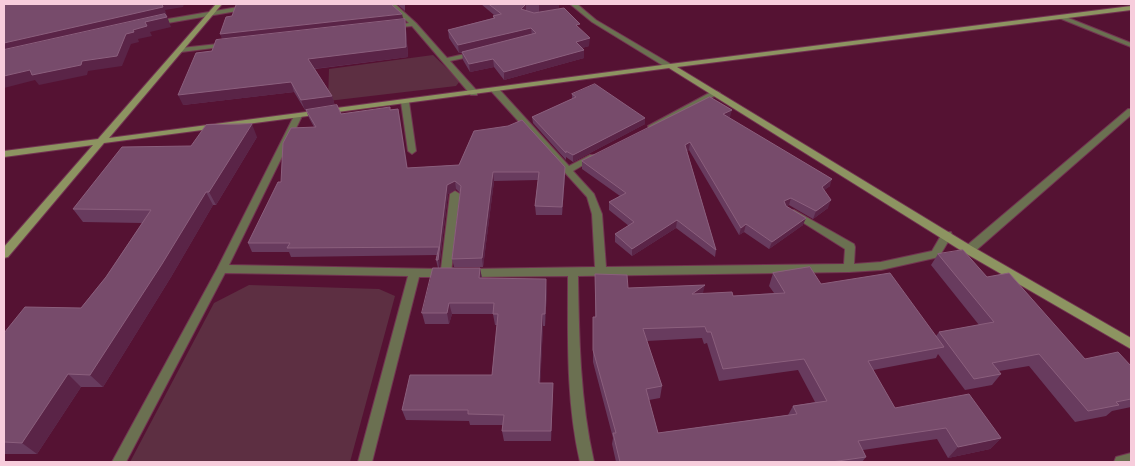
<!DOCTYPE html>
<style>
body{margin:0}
#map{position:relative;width:1135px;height:466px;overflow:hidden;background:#551233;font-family:"Alegreya Sans",sans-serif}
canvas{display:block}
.frame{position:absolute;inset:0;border:5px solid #f7cddc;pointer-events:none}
</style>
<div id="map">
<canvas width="1135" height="466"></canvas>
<div class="frame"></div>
</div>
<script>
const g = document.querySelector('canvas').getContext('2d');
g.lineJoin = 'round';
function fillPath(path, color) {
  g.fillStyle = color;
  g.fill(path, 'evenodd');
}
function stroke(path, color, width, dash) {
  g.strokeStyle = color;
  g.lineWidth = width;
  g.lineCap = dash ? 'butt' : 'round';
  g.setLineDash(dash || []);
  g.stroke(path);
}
const green = new Path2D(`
 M433,55L460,81L456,86L328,101L329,69Z
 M249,285L379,289L395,296L350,462H130L214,303Z`);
const street = new Path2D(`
 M256,4H269L266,6L156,25L153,23L156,21Z
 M388,4H395L416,23L447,58L478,51V55L450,61L477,91V95H471L412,26L391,28V26L409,23Z
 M570,4H577L596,20L674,66L673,68H667L592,22Z
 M1061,15L1131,43V47L1059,18L1058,17Z
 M227,43L231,45L229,46L181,52L177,50L181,48Z
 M492,88H498L569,166L590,155H596L597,157L573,171L594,194L602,214L606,267L844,264L845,249L791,215L789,213L791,211L794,210L854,244L855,247L854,264L881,262L932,251L943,232H951L952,235L939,257L881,270L849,272L578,276C579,338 580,400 594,462H580C566,401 568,338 568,276L468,277L464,276L463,273L464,270L468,269L595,267L592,214L587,197L492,92Z
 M713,91H716L720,93L655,128H649L648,126Z
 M402,100H408L409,102L416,151L412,154L408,151L401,102Z
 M1128,109H1131V115L973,253H965L964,250L965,247Z
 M295,114H301L302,116L229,265L441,269L450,194L455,191L460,194L451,273L450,276L446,277H419L372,462H358L408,276L225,273L126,462H112L217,269Z
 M1131,453V462H1114L1116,457Z`);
const secondary = new Path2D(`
 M216,4H222L109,138L670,64L1131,6V10L677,67L973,247L1131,338V349L965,253L669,68L104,143L8,257L4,258V247L93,145L4,157V151L98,139Z`);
const wall = new Path2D(`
 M397,4H405V11Z
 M481,4H559V8L543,11L580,29L589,46L582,48L584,50V58L504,80L494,67L470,72L463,60L462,53H459L449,38L448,30L493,18V16L494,15Z
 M403,19L406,29L408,57L315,69L332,96L335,106L341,114L398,109L407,168L459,165L474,131L565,176L562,215H536L535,206L538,180L494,181L483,267H454L452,259L460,193L456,189L448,194L439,268H438L436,260L437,255L291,257L289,252H252L248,243L281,182L314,127L309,118L306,110H305L294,92L183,105L212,51L222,39Z
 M572,94L645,124L573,162L566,157V160L533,123L532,117L572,99Z
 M730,117L729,118L830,186L824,190L828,208L813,219L789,205L787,206L803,225L769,249L744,232L739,235L689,150L687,151L716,250L715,257L676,228L632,256L615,242V234L629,226L609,210V202L620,196L582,169V161Z
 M257,137L216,205H213L171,277L103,387H81L37,454H4V333L81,308L106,277L142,223L83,222L73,209L191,146Z
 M938,254L987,277L1085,359L1131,366V407L1112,411L1106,416L1075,422L1029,366L999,371L1001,374L992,385L965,390L938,354L936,358L873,370L895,408L1001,438L990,449L948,458L937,439L863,450L866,457L862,462H616L612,444L613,438L593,362V317H595V274L628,288L733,296L774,293L769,286L773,273L821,284L936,336L939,332L979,325L931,265ZM702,338L704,344L707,343L719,381L798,370L815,402L793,406L788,415L658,433L649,400L660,398L662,386L647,341Z
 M480,268L482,278L547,290L545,326H543L540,383H553L551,441H504L502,431L503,425H470L469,421L406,420L402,410L492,375L497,325H495L493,314H452L449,324H425L422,313Z`);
const shadedWall = new Path2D(`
 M162,4H184L183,7L165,10L167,16L171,27L150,32L152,36L138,39L139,42L131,44L122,66L88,71L87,75L39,85L35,80L4,88V76L30,70L81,65L4,55V43Z
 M526,4V12L521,9Z
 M539,4H559V8L539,12Z
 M402,14L404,22L223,42L220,34Z
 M405,19L406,29L408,57L312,69L308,59Z
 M531,28L532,36L459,53L458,45Z
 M590,38L589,46L576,50V42Z
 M584,50V58L504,80V72Z
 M493,59L494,67L470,72L469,64Z
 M291,82L294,92L183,105L178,95Z
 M332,96L335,106L305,110L301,100Z
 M398,109L400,117L409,176L407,168Z
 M732,110L730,117L721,122L723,114Z
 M645,118V124L573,162V155Z
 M252,124L257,137L216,205L209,192Z
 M690,142L689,150L684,152L685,145Z
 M565,167V176L562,215V207Z
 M493,172L494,181L483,267L482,258Z
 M832,179L830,186L819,194L822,187Z
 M455,181L456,189L448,194L439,268L438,260L447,185Z
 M206,192L213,205L171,277L103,387L90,375Z
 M791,198L789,205L782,209L784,201Z
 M831,200L828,208L813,219L816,211Z
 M806,218L803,225L769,249L772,242Z
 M677,220L676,228L632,256V249Z
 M746,224L744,232L739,235L741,228Z
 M480,268L482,279L479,278Z
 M546,279L547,290L545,326V314Z
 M705,285L702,297L692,294Z
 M449,303L452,314L449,324L447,313Z
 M542,314L543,326L540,393L539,383Z
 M68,374L81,387L37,454L22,443Z
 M553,383V393L551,441V431Z
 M1001,438L990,449L948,458L958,447Z`);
const building = new Path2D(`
 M4,4H162L163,7L4,43Z
 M247,4H391L402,14L220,34L226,17L232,16L236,5Z
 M489,4H542H526L521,9L534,13L564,8L580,24L576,25L590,38L576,42L584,50L504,72L493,59L469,64L462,52L536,33L531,28L458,45L448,30L495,18L493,16L501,14Z
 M165,14L167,17L145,22L147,26L133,30L134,32L126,34L117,56L82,61L81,65L32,75L30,70L4,76V50Z
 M405,19L406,47L308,59L332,96L301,100L291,82L178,95L196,53L212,51L216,40Z
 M595,84L645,118L573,155L566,151V153L532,117L576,97L572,94Z
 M710,97L732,110L723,114L832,179L822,187L831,200L816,211L791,198L784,201L786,206L806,218L772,242L746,224L741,228L690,142L685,145L716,250L677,220L632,249L615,234L634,222L609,202L626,193L582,161Z
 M337,105L341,114L390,107V110L398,109L407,168L459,165L474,131L508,126L522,120L565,167L562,207L535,206L539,172H493L482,258L452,259L461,186L455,181L447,185L438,260H436L439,247L287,248L290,243H248L278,182H281L283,143L291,128L316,127L306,110Z
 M252,124L209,192H206L162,264L90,375L68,374L22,443L4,442V333L25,307L81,308L106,277L151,210L73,209L122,147L191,146L206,125Z
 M963,250L987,277L1009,273L1085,359L1118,352L1131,366V399L1116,402L1119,405L1088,411L1039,354L992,363L1001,374L974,379L939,332L994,322L938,254Z
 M810,267L821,284L890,273L944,347L868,361L895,408L969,394L1001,438L958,447L946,428L858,441L866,457L831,462H620L613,433H616L593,350V317H596L595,274L627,275L628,288L705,285L692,294L732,292L733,296L785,293L773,273ZM705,327L707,332H711L723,369L804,359L827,401L793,406L797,414L658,433L646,389L662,386L643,329Z
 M433,268H480L479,278L546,279L545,314H542L539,383H553L551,431H502L504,415L468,414V410H402L410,375H492L498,314H493L494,303H449L447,313H422Z`);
fillPath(green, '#5d2f42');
stroke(street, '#723451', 2);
stroke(secondary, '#723451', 2);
fillPath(street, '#6b7051');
fillPath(secondary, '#8d9461');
fillPath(wall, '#683b5e');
fillPath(shadedWall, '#5a2447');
fillPath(building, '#774b6b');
stroke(building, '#8b5f7d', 1);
</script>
